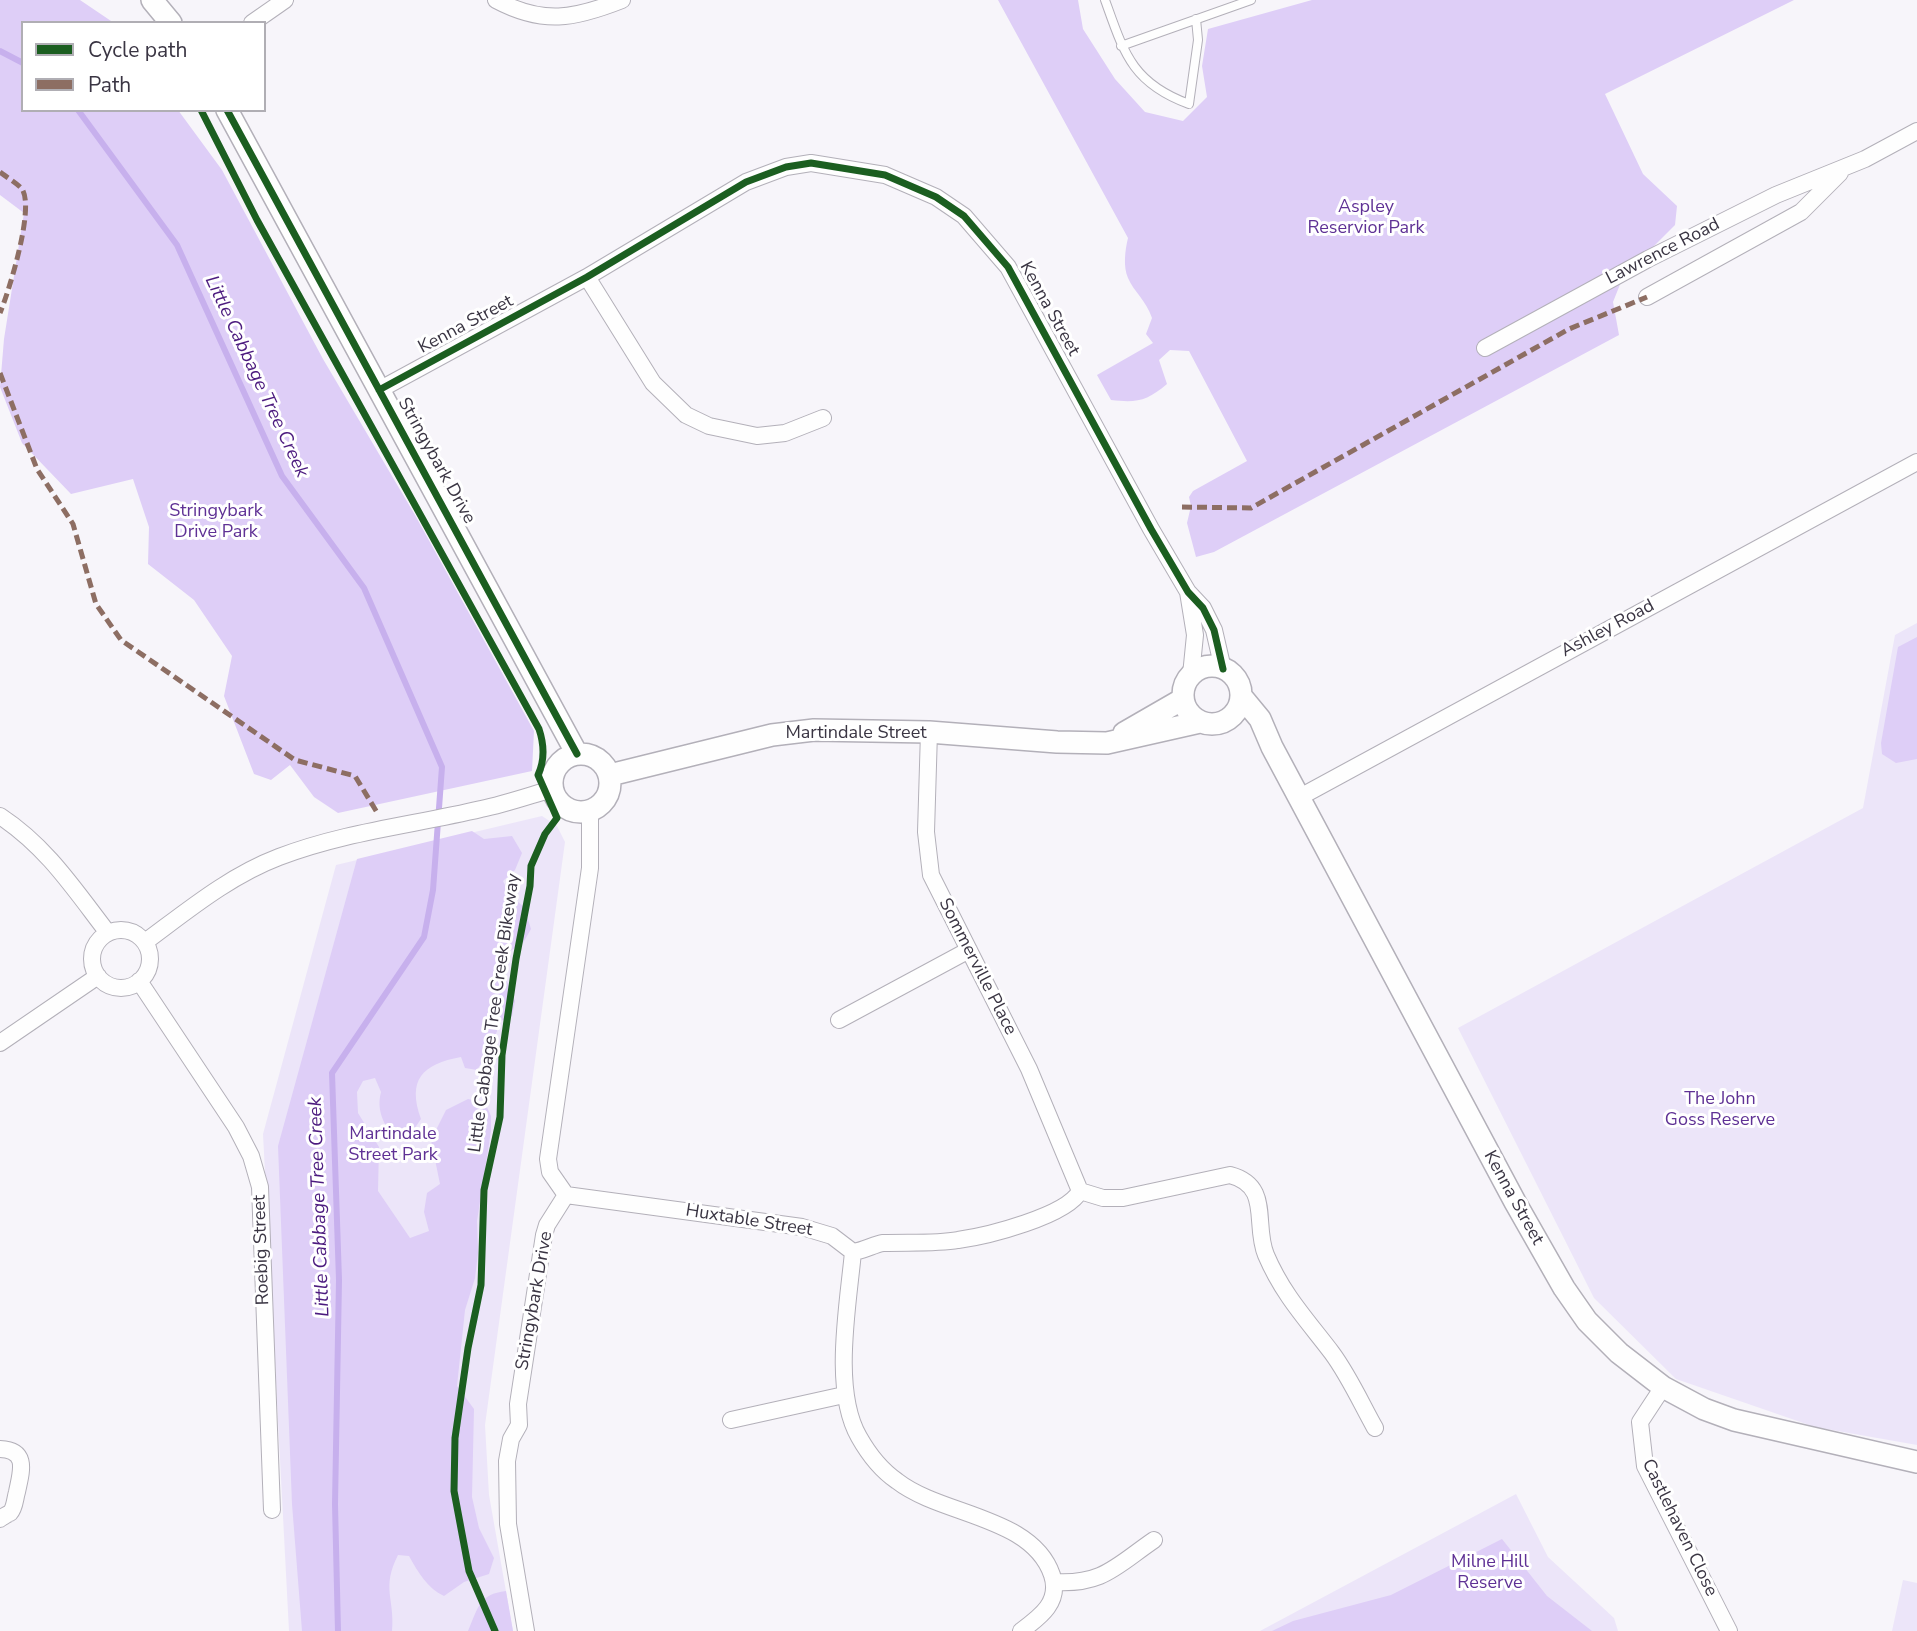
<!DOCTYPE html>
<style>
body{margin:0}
#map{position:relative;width:1917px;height:1631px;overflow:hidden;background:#f7f5fa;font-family:"Nunito Sans",sans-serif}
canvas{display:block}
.legend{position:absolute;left:21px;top:21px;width:245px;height:91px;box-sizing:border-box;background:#fff;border:2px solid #b0aeb4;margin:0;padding:9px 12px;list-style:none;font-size:21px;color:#3a3543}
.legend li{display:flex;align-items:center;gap:14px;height:35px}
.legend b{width:35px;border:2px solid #b0aeb4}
</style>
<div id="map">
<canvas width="1917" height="1631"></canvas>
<ul class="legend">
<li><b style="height:9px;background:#1b5e20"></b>Cycle path</li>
<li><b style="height:9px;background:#8d6e63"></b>Path</li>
</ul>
</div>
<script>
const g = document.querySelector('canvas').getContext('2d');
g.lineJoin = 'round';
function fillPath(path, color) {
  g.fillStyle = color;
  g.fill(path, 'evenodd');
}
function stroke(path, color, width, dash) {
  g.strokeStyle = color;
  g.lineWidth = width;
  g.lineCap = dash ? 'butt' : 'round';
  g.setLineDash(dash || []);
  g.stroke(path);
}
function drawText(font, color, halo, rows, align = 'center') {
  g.font = font + ' "Nunito Sans",sans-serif';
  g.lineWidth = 6;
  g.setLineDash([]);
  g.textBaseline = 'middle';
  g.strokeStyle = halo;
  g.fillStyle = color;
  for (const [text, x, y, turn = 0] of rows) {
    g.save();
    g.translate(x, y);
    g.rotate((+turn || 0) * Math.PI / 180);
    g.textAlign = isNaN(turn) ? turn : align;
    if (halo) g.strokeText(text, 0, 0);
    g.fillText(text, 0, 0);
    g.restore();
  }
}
const green = new Path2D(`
 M1917,623V1445L1815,1427L1676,1379L1594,1298L1458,1028L1863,808L1895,635Z
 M542,816L557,826L565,842L485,1425L489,1495L513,1631H289L263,1134L336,865Z
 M1516,1494L1548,1557L1614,1618L1618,1631H1260Z
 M1903,1580L1917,1583V1631H1892Z`);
const forest = new Path2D(`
 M0,0H80L114,23H23V110H178L222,170L323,359L415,515L534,731L532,771L338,813L314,797L290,765L271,780L254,774L224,696L232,656L194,600L148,564L149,527L133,479L71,494L22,443L0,387L4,339L24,213L0,195Z
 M998,0H1078L1083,29L1115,79L1145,112L1183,121L1207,97L1202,66L1208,29L1312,0H1794L1605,94L1643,174L1677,206L1675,225L1623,277L1613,302L1619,335L1214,552L1196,557L1187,523L1191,506L1189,497L1193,491L1247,461L1189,351L1170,350L1159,360L1167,384C1147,401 1137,403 1111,400L1097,375L1153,343L1146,334L1152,318C1146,300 1134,292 1128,278C1123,267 1125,250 1128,238Z
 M1917,637V759L1896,763L1882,754L1881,743L1898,647Z
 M472,831L484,839L512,836L522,853L515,870L503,881L510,895L524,907L531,929L523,943L510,951L505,967L506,979L515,1001L512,1016L501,1021L489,1051L477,1070L465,1068L461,1057C422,1064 407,1080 421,1119L412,1132L396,1140C384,1125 376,1111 381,1092L375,1078L363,1081L357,1092L358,1113L379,1147L378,1191L410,1238L429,1231L424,1212L427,1193L440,1184L431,1140L446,1110L468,1099L485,1103L491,1116V1131L477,1221L478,1253L475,1278L465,1310L457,1386L474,1409L472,1497L479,1528L494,1558L489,1574L464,1582L444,1596C427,1588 418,1572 409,1556L398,1555C381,1588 395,1599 392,1631H302L292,1504L278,1146L357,859Z
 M1502,1539L1547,1596L1592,1631H1272L1293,1621L1391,1595Z
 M506,1591L513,1631H468C478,1608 479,1594 506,1591Z`);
const stream = new Path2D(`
 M0,51L23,63
 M78,110L177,245L282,476L364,588L442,767L433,890L424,937L332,1073L339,1280L335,1504L338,1631`);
const service = new Path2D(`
 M1105,0C1124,53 1132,83 1189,104L1198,40L1196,19
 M1121,46L1251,0`);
const minor = new Path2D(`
 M496,0C543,25 574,19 622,0
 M252,23L285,0
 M587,277L653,383L686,415L709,426L757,436L785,433L823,418
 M1647,297L1801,212L1840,173
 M1485,348L1648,259L1776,195L1865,159L1917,131
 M379,390L587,277L746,182L786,167L811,163L885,175L936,197L964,216L1008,267L1151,529L1188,592L1203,608L1214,630L1223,669
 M1188,592L1195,635L1191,675
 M929,732L926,832L931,875L1029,1069L1080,1191
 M1300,797L1917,462
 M0,816C47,847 74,889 108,933
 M92 959a29 29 0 1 1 58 0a29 29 0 1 1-58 0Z
 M145,942C187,911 229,876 279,857C344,832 413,825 481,809C505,804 528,796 552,789
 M139,981L236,1127L251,1156L260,1187L272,1510
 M839,1020L969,950
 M0,1043L98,976
 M1080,1191L1103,1198H1123L1230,1175C1272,1186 1253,1224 1266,1255C1283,1295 1307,1320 1332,1353C1349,1376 1361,1403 1375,1428
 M566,1195L802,1227L832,1236L853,1252C863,1251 875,1244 883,1243C906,1242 936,1244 958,1240C987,1236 1067,1216 1080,1191
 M853,1252C848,1306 832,1390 859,1437C868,1453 881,1470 897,1481C942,1516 1032,1516 1052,1575C1061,1602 1040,1617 1021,1631
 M1663,1387L1640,1422L1645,1466L1729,1631
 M731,1420L844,1395
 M0,1449C29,1450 21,1472 17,1492C15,1498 15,1508 10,1513C9,1513 1,1518 0,1519
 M1054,1582C1103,1585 1116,1566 1154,1540
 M526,1631L508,1524L507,1461L511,1439L519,1425L518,1404L544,1235L547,1225L566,1195L550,1172L548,1159L590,868V812`);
const tertiary = new Path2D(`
 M152,0L171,23
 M227,110L577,754
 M1183 695a29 29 0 1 1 58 0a29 29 0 1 1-58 0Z
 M1241,696L1260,719L1272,747L1515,1202L1564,1288L1587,1321L1619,1353L1663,1387L1704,1409L1734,1420L1917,1462
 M1124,733L1183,699
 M552 783a29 29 0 1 1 58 0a29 29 0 1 1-58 0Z
 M610,775L772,735L814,730L929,732L1057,742L1107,743L1200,722`);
const quiet = new Path2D(`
 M0,172C6,177 17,183 22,189C35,208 9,291 0,313
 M0,373L37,469L73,524L96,604L121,640L295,760L355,776L378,814
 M1182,507L1251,508L1569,329L1647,297`);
const cycleway = new Path2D(`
 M201,110L257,220L539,729C544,744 545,760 538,775L557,818L545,834L531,866L530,886L516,959L502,1055L500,1117L484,1190L481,1285L468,1348L455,1438L454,1491L469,1571L495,1631
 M227,110L577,754
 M379,390L587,277L746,182L786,167L811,163L885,175L936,197L964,216L1008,267L1151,529L1188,592L1203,608L1214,630L1223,669`);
const parkNames = [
 ["Aspley",1366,208],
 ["Reservior Park",1366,229],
 ["Stringybark",216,512],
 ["Drive Park",216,533],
 ["The John",1720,1100],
 ["Goss Reserve",1720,1121],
 ["Martindale",393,1135],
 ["Street Park",393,1156],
 ["Milne Hill",1490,1563],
 ["Reserve",1490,1584]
];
const streetNames = [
 ["Lawrence Road",1663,252,-27],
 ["Kenna Street",1049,309,61],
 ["Kenna Street",466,325,-28],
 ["Stringybark Drive",436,461,61],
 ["Ashley Road",1608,629,-28],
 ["Martindale Street",856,734],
 ["Sommerville Place",977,967,63],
 ["Little Cabbage Tree Creek Bikeway",495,1013,-82],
 ["Kenna Street",1513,1198,61],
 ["Huxtable Street",749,1221,9],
 ["Roebig Street",262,1250,-92],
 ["Stringybark Drive",535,1301,-80],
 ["Castlehaven Close",1679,1528,64]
];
const waterNames = [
 ["Little Cabbage Tree Creek",256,377,65],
 ["Little Cabbage Tree Creek",320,1207,-92]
];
fillPath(green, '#ece5f9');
fillPath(forest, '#decef7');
stroke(stream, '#c7b0ed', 6);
stroke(service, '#b3b0b9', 10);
stroke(minor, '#b3b0b9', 18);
stroke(tertiary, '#b3b0b9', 24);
stroke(service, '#fefefe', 8);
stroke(minor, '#fefefe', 16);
stroke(tertiary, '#fefefe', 21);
stroke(quiet, '#8d6e63', 5, [10, 5]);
stroke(cycleway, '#1b5e20', 7);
drawText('18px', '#5f3195', '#fff', parkNames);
drawText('18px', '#3a3543', '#fff', streetNames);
drawText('italic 19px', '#4c1b7f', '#fff', waterNames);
</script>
